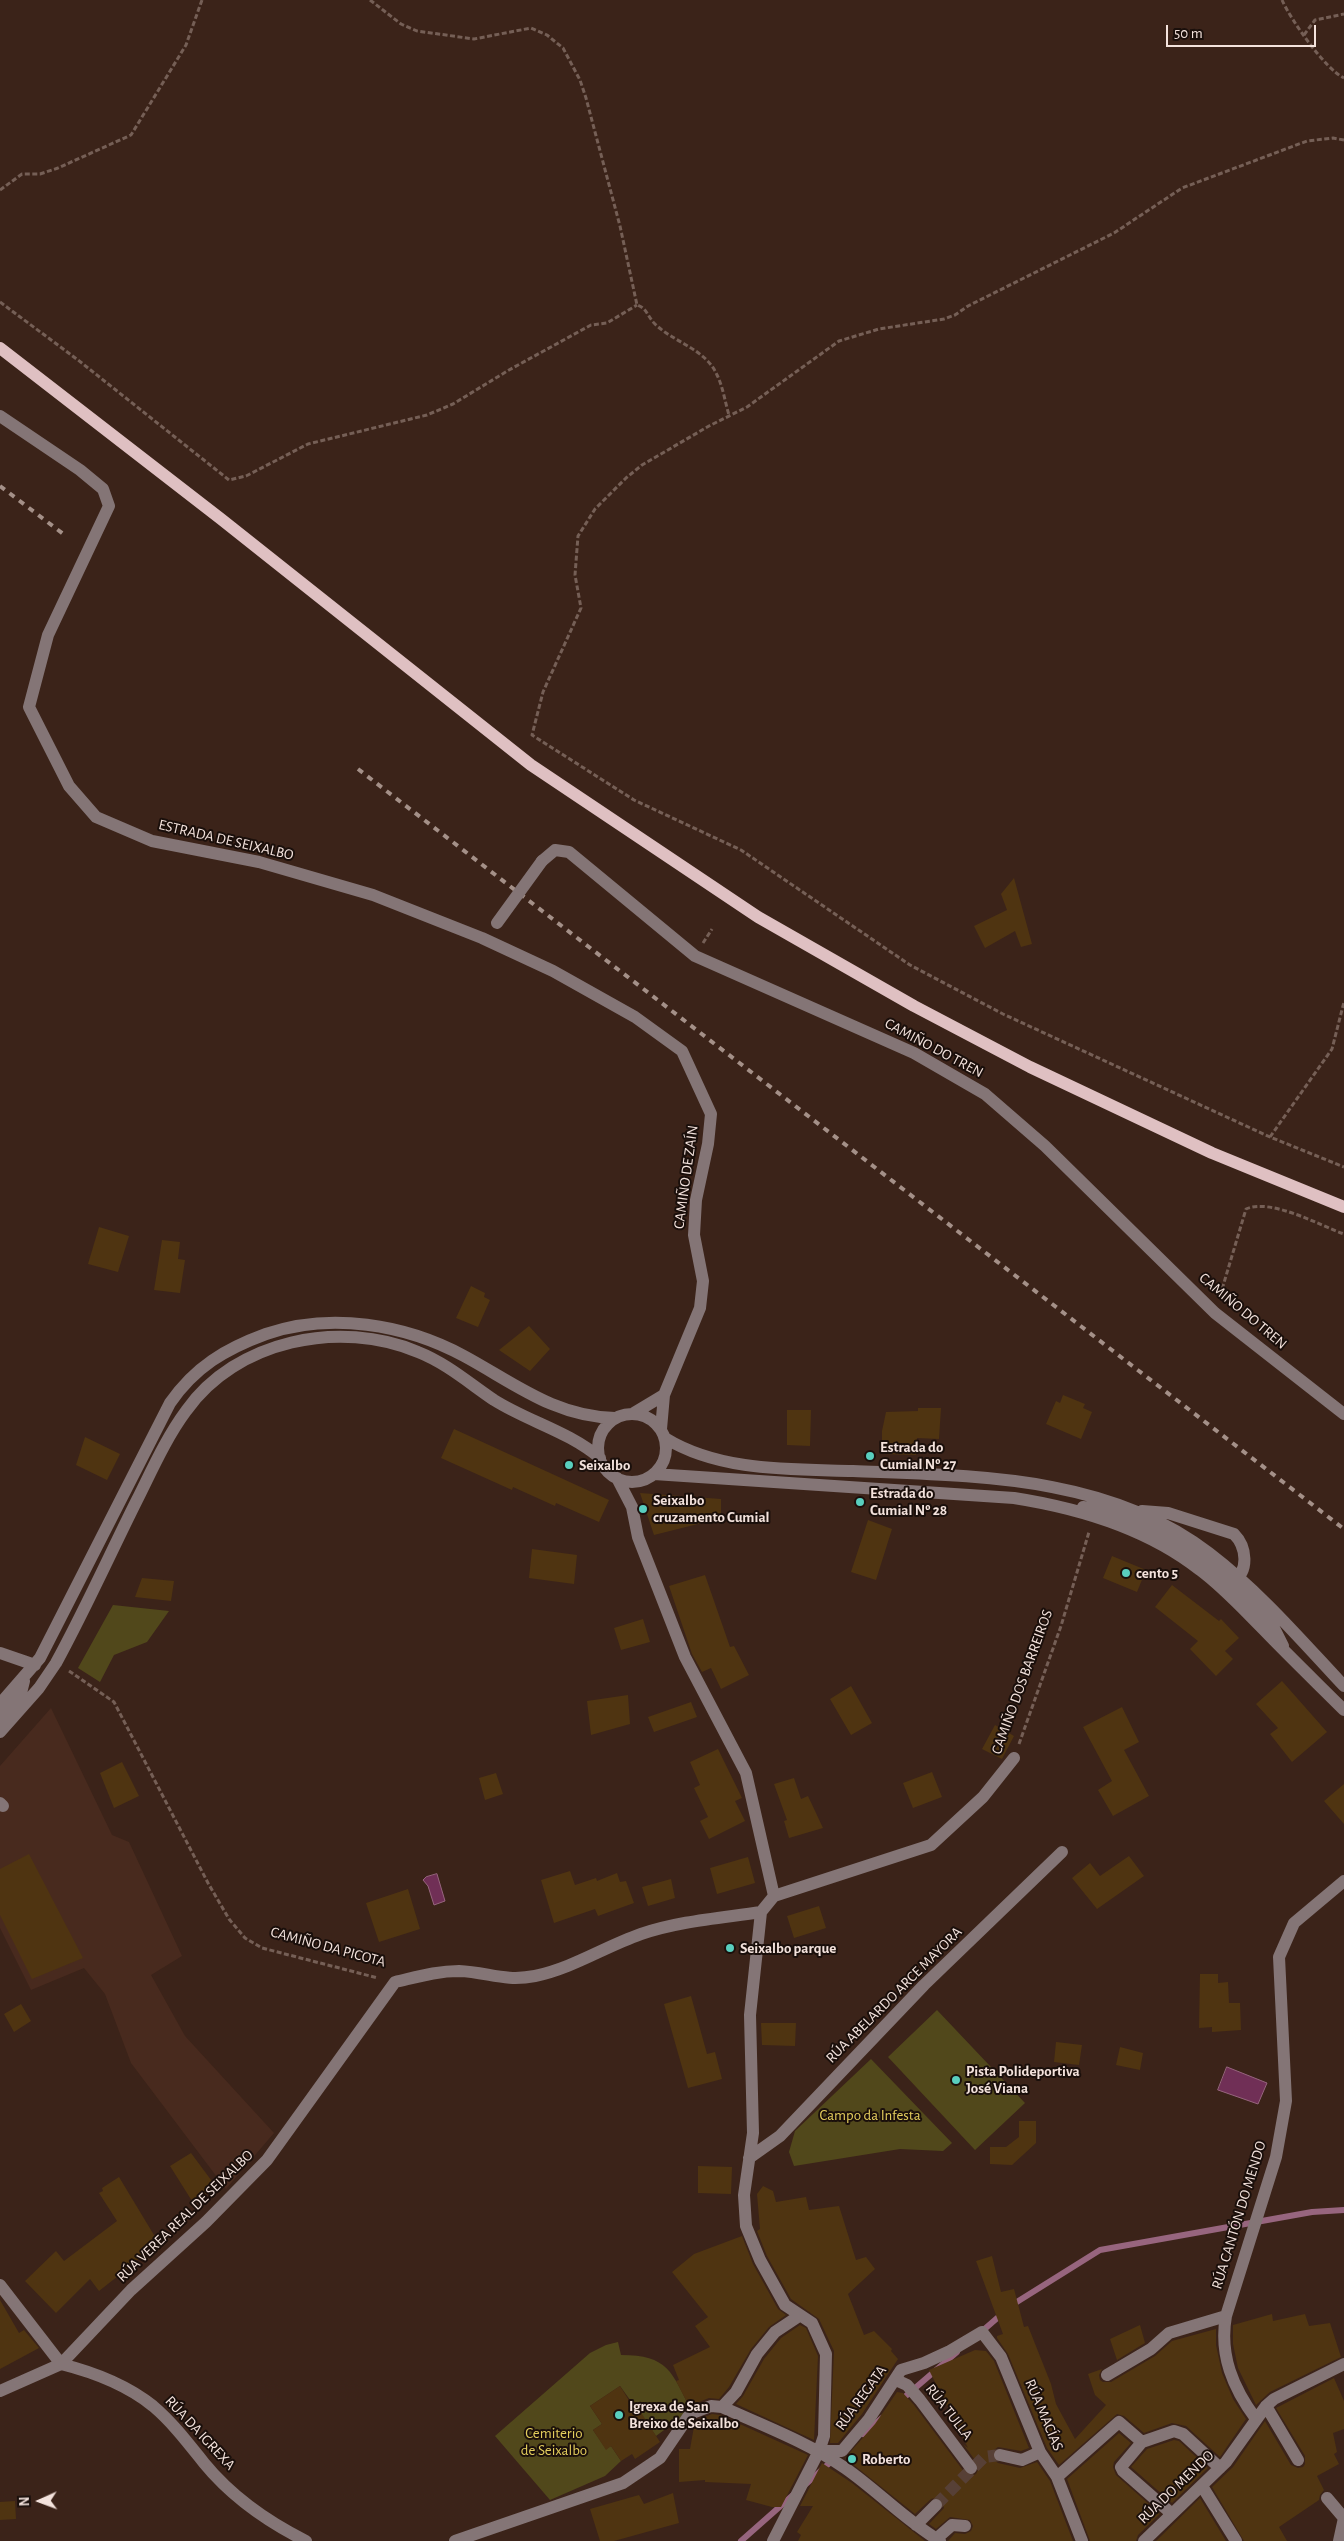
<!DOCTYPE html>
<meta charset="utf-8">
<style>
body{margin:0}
#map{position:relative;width:1344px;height:2541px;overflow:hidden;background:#3b2319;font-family:"Alegreya Sans",sans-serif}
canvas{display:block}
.north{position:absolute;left:15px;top:2476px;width:50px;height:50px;-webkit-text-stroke:4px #1a0f0b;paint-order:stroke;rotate:268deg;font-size:14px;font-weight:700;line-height:20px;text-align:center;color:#f3e2dc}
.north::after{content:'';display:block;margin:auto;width:18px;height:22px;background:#f3e2dc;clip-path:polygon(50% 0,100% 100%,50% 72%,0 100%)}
.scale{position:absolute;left:1166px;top:25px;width:150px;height:22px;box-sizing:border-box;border:2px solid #f3e2dc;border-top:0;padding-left:6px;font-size:15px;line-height:18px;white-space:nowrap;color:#f3e2dc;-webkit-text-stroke:4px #1a0f0b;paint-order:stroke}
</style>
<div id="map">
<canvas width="1344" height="2541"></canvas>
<div class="north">N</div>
<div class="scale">50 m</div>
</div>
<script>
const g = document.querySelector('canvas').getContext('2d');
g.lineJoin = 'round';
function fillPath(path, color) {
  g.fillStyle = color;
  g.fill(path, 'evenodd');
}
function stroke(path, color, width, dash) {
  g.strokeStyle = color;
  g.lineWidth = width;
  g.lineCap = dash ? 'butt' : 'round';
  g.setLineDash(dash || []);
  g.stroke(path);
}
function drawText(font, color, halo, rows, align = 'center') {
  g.font = font + ' "Alegreya Sans",sans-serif';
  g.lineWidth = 4;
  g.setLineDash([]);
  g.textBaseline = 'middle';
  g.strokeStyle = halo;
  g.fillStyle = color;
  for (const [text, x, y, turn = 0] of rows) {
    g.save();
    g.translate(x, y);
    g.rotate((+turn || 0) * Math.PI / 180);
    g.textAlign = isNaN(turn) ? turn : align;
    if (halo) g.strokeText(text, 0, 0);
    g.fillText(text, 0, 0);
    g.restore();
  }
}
const built = new Path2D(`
 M51,1708L112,1835L129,1842L182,1956L151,1975L185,2036L274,2133L226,2189L131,2063L105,1994L84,1968L31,1990L0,1928V1766Z`);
const green = new Path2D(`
 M113,1605L169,1611L147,1642L114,1655L100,1682L78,1668Z
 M937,2010L1025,2103L975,2150L888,2057Z
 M871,2059L952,2143L943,2151L900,2149L794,2166L789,2152L795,2131Z
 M618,2342L621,2355C668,2355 672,2372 691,2410L656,2436L620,2386L590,2406L602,2424L593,2430L606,2449L611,2446L621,2461L605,2476L550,2500L495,2436L590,2353L606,2345Z`);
const water = new Path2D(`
 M437,1874L445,1901L434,1905L428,1886L423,1880L426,1877Z
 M1227,2067L1267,2083L1258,2104L1218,2090Z`);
const stream = new Path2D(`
 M1012,2305L1100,2250L1312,2212L1344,2210
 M980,2333L1003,2313
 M900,2401L957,2352
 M863,2434L882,2418
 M806,2484L834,2459
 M741,2541L793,2495`);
const building = new Path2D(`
 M1014,878L1032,944L1021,947L1015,931L985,948L974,926L1007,910L1001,894Z
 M99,1227L129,1236L118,1272L88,1264Z
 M162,1240L180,1242L178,1259L185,1260L180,1293L154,1290Z
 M471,1286L485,1293L484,1297L490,1300L478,1327L456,1318Z
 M529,1326L550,1349L530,1371L499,1350Z
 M1063,1395L1085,1404L1083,1408L1092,1412L1081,1439L1046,1424L1056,1401L1060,1403Z
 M918,1408H941L939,1439L917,1438L916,1455L882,1454V1431L886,1412L918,1411Z
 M787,1410H811L810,1446L787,1445Z
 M454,1429L609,1500L599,1522L556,1503L555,1506L513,1487L512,1490L441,1458Z
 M85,1437L120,1454L107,1480L76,1465Z
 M640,1493L721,1499V1519L702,1518V1523L654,1535Z
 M868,1520L892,1529L876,1580L851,1572Z
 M532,1549L577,1555L574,1584L529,1578Z
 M1112,1556L1146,1570L1137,1592L1103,1578Z
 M705,1575L730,1647L734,1646L749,1675L721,1689L711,1668L702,1672L692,1654L669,1586Z
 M142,1578L174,1581L171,1601L135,1597Z
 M1172,1585L1219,1621L1221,1619L1239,1638L1225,1651L1233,1659L1216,1676L1190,1649L1198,1641L1155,1607Z
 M643,1619L650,1642L621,1650L614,1628Z
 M1282,1681L1327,1732L1292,1762L1270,1734L1278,1728L1256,1704Z
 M851,1686L872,1723L851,1735L830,1699Z
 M628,1695L630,1724L591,1735L587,1701Z
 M691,1702L697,1717L654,1732L648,1717Z
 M1122,1707L1139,1742L1124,1750L1149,1796L1113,1816L1098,1790L1112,1781L1083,1727Z
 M995,1725L1014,1736L1002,1759L982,1749Z
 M718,1749L742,1798L735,1801L745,1821L709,1839L700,1821L708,1817L694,1788L700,1785L690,1762Z
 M122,1762L139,1796L114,1808L100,1773Z
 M932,1772L942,1797L913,1808L903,1783Z
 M496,1773L503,1794L485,1800L479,1778Z
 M794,1778L801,1799L808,1796L823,1828L789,1838L784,1821L787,1820L774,1784Z
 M1344,1784V1824L1324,1801Z
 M29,1854L83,1958L32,1979L0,1915V1869Z
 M1129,1856L1144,1876L1097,1909L1072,1878L1090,1863L1100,1876Z
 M748,1857L755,1883L717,1894L710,1868Z
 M570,1871L575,1885L596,1878L597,1881L617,1873L620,1882L626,1881L634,1903L598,1916L595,1909L554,1923L541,1880Z
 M671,1879L675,1898L648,1906L642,1887Z
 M408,1889L420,1929L379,1942L366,1903Z
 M819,1906L826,1928L794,1938L787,1916Z
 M1200,1974H1218V1983L1228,1982L1229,2003H1240L1241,2030L1212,2032V2027L1199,2028Z
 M691,1996L707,2054L715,2052L722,2079L688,2088L664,2004Z
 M21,2004L31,2021L14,2032L4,2014Z
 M761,2023H796L795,2046L762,2045Z
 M1056,2042L1082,2045L1079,2065L1054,2062Z
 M1120,2047L1143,2053L1140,2070L1116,2065Z
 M1019,2121H1036V2143L1012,2165L990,2164V2147H1006L1019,2137Z
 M191,2153L217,2188L192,2201L170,2166Z
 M698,2166L732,2167L731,2194L698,2193Z
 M119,2177L160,2245L131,2264L132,2265L99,2291L90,2279L56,2313L25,2281L56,2251L64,2261L117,2221L99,2193L103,2191L102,2188Z
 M763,2186L773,2191L776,2202L806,2197L809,2210L839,2206L856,2260L866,2257L875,2269L848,2294L864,2335L874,2331L892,2349L891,2351L898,2359L862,2414L838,2443H830L834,2351L819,2319L791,2299L767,2256L757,2231L760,2229L757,2194Z
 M742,2236L753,2264L778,2309L786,2315L769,2327L751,2349L729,2387L719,2399L709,2398L689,2406L676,2381L679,2380L673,2365L710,2347L695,2326L708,2317L672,2272L694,2254Z
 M992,2256L1001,2292L1014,2289L1024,2327L1028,2326L1051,2384L1056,2404L1075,2439L1106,2405L1095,2395L1088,2374L1102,2369L1099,2375L1100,2380L1103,2382H1111L1155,2356L1172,2341L1216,2329V2345L1222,2373L1233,2399L1246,2419L1220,2457L1186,2426L1172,2423L1144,2433L1124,2416L1117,2414L1059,2465L1047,2448L1008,2354L997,2338V2336L1003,2334L976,2261Z
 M0,2300L19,2333L24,2330L39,2348L0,2369Z
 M1272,2314L1273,2321L1305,2314L1309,2326L1330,2323L1341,2357L1270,2392L1256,2405L1238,2368L1233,2344V2325Z
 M800,2325L806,2328L818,2356L814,2440L736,2404L743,2396L764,2359L781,2338Z
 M1140,2325L1145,2343L1117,2360L1110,2339Z
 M975,2350L986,2351L994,2361L1029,2448L1021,2451L998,2447L994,2450L992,2458L998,2463L1020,2468L1037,2462L1050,2481L1073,2541H948L955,2533L965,2534L971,2531L973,2526L970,2520L950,2517L936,2529L929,2524L944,2508L941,2499L938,2497L931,2499L915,2514L845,2458L875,2424L897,2392L903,2393L914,2405L965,2473L971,2476L976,2474L979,2468L978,2464L963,2444L968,2448L929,2370Z
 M1334,2378L1344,2401V2429L1333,2433L1337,2452L1334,2454L1339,2464L1317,2476L1324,2490L1320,2495L1319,2500L1279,2527L1287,2541H1244L1212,2487L1233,2467L1265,2421L1291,2465L1298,2468L1303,2467L1305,2464V2456L1276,2408Z
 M620,2386L630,2402L633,2400L660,2442L635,2459L632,2454L621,2461L611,2446L606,2450L593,2430L602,2424L590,2406Z
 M712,2414L720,2415L808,2455L781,2507H772L746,2500L751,2484L705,2482V2480L679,2482V2449H690L695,2421Z
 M1119,2433L1131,2443L1114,2462L1113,2467L1116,2475L1160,2514L1138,2535L1136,2541H1090L1067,2479Z
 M1174,2440L1179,2441L1208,2468L1172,2503L1131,2467L1147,2449Z
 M822,2463L852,2483L925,2541H798L801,2535L797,2532L813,2506H800Z
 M673,2493L679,2523L614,2541H600L590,2509L639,2495L644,2504Z
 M1200,2498L1226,2541H1156Z
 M15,2501L16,2519L0,2520V2502Z`);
const minorTunnel = new Path2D(`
 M936,2505L984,2457L1000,2455`);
const path = new Path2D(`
 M370,0L401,24L417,31L474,39L531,28L547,35L563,48L580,80L586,98L620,226L637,305C647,308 647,316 655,324C673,342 706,349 717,375C723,387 725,402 729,415
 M1282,0C1291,20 1325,69 1344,78
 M1304,35L1315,20L1344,14
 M1344,140L1333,138L1307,141L1182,188L1114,233L968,306L955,315L944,319L879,329L839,341L747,407L709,426L642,465L626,478L595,509L578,536L575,575L581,608L543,692L532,735L634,800L741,850L910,965L1003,1014L1270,1137L1344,1167
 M0,190L22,174H40L58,168L131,135L186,45L202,0
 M0,302L78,360L229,480L246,476L308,444L427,415L453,404L509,370L591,325L607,323L637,305
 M703,943L712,929
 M1270,1137L1332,1049L1344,1002
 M1220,1296L1246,1209C1271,1198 1319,1225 1344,1234
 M69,1671L114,1702L208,1883L229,1919L245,1938L262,1948L378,1978
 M1019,1744L1061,1626L1089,1532`);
const minor = new Path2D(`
 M0,416L80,470L103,489L109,506L48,635L29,707L69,786L96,817L152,841L259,862L373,895L482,938L553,971L635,1017L682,1051L711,1114L708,1144L696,1200L694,1235L703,1281L700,1308L664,1395L661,1429
 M542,861L555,850L569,852L695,956L914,1053L985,1094L1045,1146L1215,1313L1344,1414
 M634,1413L664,1395
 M598 1448a34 34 0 1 1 68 0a34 34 0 1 1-68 0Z
 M665,1438C720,1472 791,1469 853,1471C975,1476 1108,1475 1209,1553C1260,1592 1301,1640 1344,1686
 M654,1474L1014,1498C1078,1508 1148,1529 1200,1570C1223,1587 1243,1609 1264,1630C1290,1657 1317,1683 1344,1710
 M617,1478L632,1507L638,1537L685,1657L746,1773L774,1896L761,1912L750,2015L753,2133L744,2195L746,2226L760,2260L785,2305L812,2323L826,2354L824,2436L819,2451L773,2541
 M1083,1507L1100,1509L1139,1523L1207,1562L1271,1622L1283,1646
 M1142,1511L1168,1513L1234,1534C1246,1546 1250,1571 1233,1581
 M0,1653L35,1665
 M0,1704L40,1658L170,1403C195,1367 225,1349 266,1334C330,1312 405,1324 464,1356C514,1383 555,1417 615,1418
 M0,1718L21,1693L24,1681
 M0,1732L39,1688L56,1663C85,1610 110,1554 137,1500C152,1470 166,1438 186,1411C236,1340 340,1319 418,1352C446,1363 469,1383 494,1400C529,1422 568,1431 600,1458
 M0,1803L3,1806
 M774,1896L931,1845L983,1797L1014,1758
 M749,2158L780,2136L924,1985L1062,1852
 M0,2285L61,2364
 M61,2364C93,2372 127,2385 153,2406C173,2423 188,2443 204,2463C231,2496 268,2522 306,2541
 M1107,2375L1151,2349L1169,2333L1226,2316
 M896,2380L907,2385L920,2400L971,2468
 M0,2391L61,2364L131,2290L206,2222L267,2160L395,1982C417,1977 437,1971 459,1971C488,1972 504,1982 535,1976C573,1968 604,1947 641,1934C679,1921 721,1918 761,1912
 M1266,2406L1298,2460
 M722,2407L736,2392L757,2354L775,2332L799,2316
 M1256,2419C1233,2388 1219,2355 1226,2316L1276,2157L1286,2101L1279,1957L1294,1923L1344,1881
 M1142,2442L1121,2467L1123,2471L1172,2514
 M819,2451H842L869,2419L901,2370L924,2363L950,2351L982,2332L1001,2357L1040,2452L1057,2477L1082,2541
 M1000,2455L1022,2460L1040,2452
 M1057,2477L1119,2422L1142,2442L1174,2431L1183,2434L1220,2468
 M1202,2486L1236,2541
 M1327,2498L1344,2518L1339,2541
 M916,2525L936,2505
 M455,2541L623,2483L660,2458L690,2414L711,2406L722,2407C764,2426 807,2442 845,2468C878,2491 906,2521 940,2541
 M938,2541L936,2539L952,2525L965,2526
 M1144,2541L1226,2462L1266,2406L1274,2399L1344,2364`);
const major = new Path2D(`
 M0,348L221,519L531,765L758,917L914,1006L1030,1067L1212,1153L1344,1207`);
const rail = new Path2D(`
 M0,486L66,536
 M358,769L1344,1529`);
const minorBridge = new Path2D(`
 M497,923L542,861`);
const markers = [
 [870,1456,5,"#59cebe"],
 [569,1465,5,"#59cebe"],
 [860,1502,5,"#59cebe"],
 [643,1509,5,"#59cebe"],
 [1126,1573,5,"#59cebe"],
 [730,1948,5,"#59cebe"],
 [956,2080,5,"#59cebe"],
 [619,2415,5,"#59cebe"],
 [852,2459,5,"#59cebe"]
];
const streetNames = [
 ["ESTRADA DE SEIXALBO",226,840,13],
 ["CAMIÑO DO TREN",934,1048,28],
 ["CAMIÑO DE ZAÍN",686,1177,-82],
 ["CAMIÑO DO TREN",1243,1311,40],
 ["CAMIÑO DOS BARREIROS",1022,1682,-70],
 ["CAMIÑO DA PICOTA",328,1947,15],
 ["RÚA ABELARDO ARCE MAYORA",894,1995,-45],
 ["RÚA CANTÓN DO MENDO",1239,2215,-73],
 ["RÚA VEREA REAL DE SEIXALBO",185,2216,-44],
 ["RÚA REGATA",861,2398,-54],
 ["RÚA TULLA",949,2412,52],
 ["RÚA MACÍAS",1044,2415,67],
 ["RÚA DA IGREXA",200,2433,47],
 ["RÚA DO MENDO",1176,2487,-44]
];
const poiNames = [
 ["Estrada do",880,1447],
 ["Cumial Nº 27",880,1464],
 ["Seixalbo",579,1465],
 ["Estrada do",870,1493],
 ["Cumial Nº 28",870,1510],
 ["Seixalbo",653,1500],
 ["cruzamento Cumial",653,1517],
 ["cento 5",1136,1573],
 ["Seixalbo parque",740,1948],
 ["Pista Polideportiva",966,2071],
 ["José Viana",966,2088],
 ["Igrexa de San",629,2406],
 ["Breixo de Seixalbo",629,2423],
 ["Roberto",862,2459]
];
const parkNames = [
 ["Campo da Infesta",870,2115],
 ["Cemiterio",554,2433],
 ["de Seixalbo",554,2450]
];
fillPath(built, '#482a1e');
fillPath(green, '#51481b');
fillPath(water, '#702f56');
stroke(water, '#97657e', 1);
stroke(stream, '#97657e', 6);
fillPath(building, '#4f3411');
stroke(minorTunnel, '#574036', 12, [12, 6]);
stroke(path, '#755f56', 3, [5, 2.5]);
stroke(minor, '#847576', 12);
stroke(major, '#dfc0c2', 12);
stroke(rail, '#a49088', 4, [6, 6]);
stroke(minorBridge, '#847576', 12);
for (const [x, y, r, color] of markers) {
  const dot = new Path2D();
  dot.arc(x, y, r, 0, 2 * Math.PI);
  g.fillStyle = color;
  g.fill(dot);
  stroke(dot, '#1a0f0b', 2);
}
drawText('15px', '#f3e2dc', '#1a0f0b', streetNames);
drawText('bold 15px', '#f3e2dc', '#1a0f0b', poiNames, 'left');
drawText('15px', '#e4ce5d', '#1a0f0b', parkNames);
</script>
